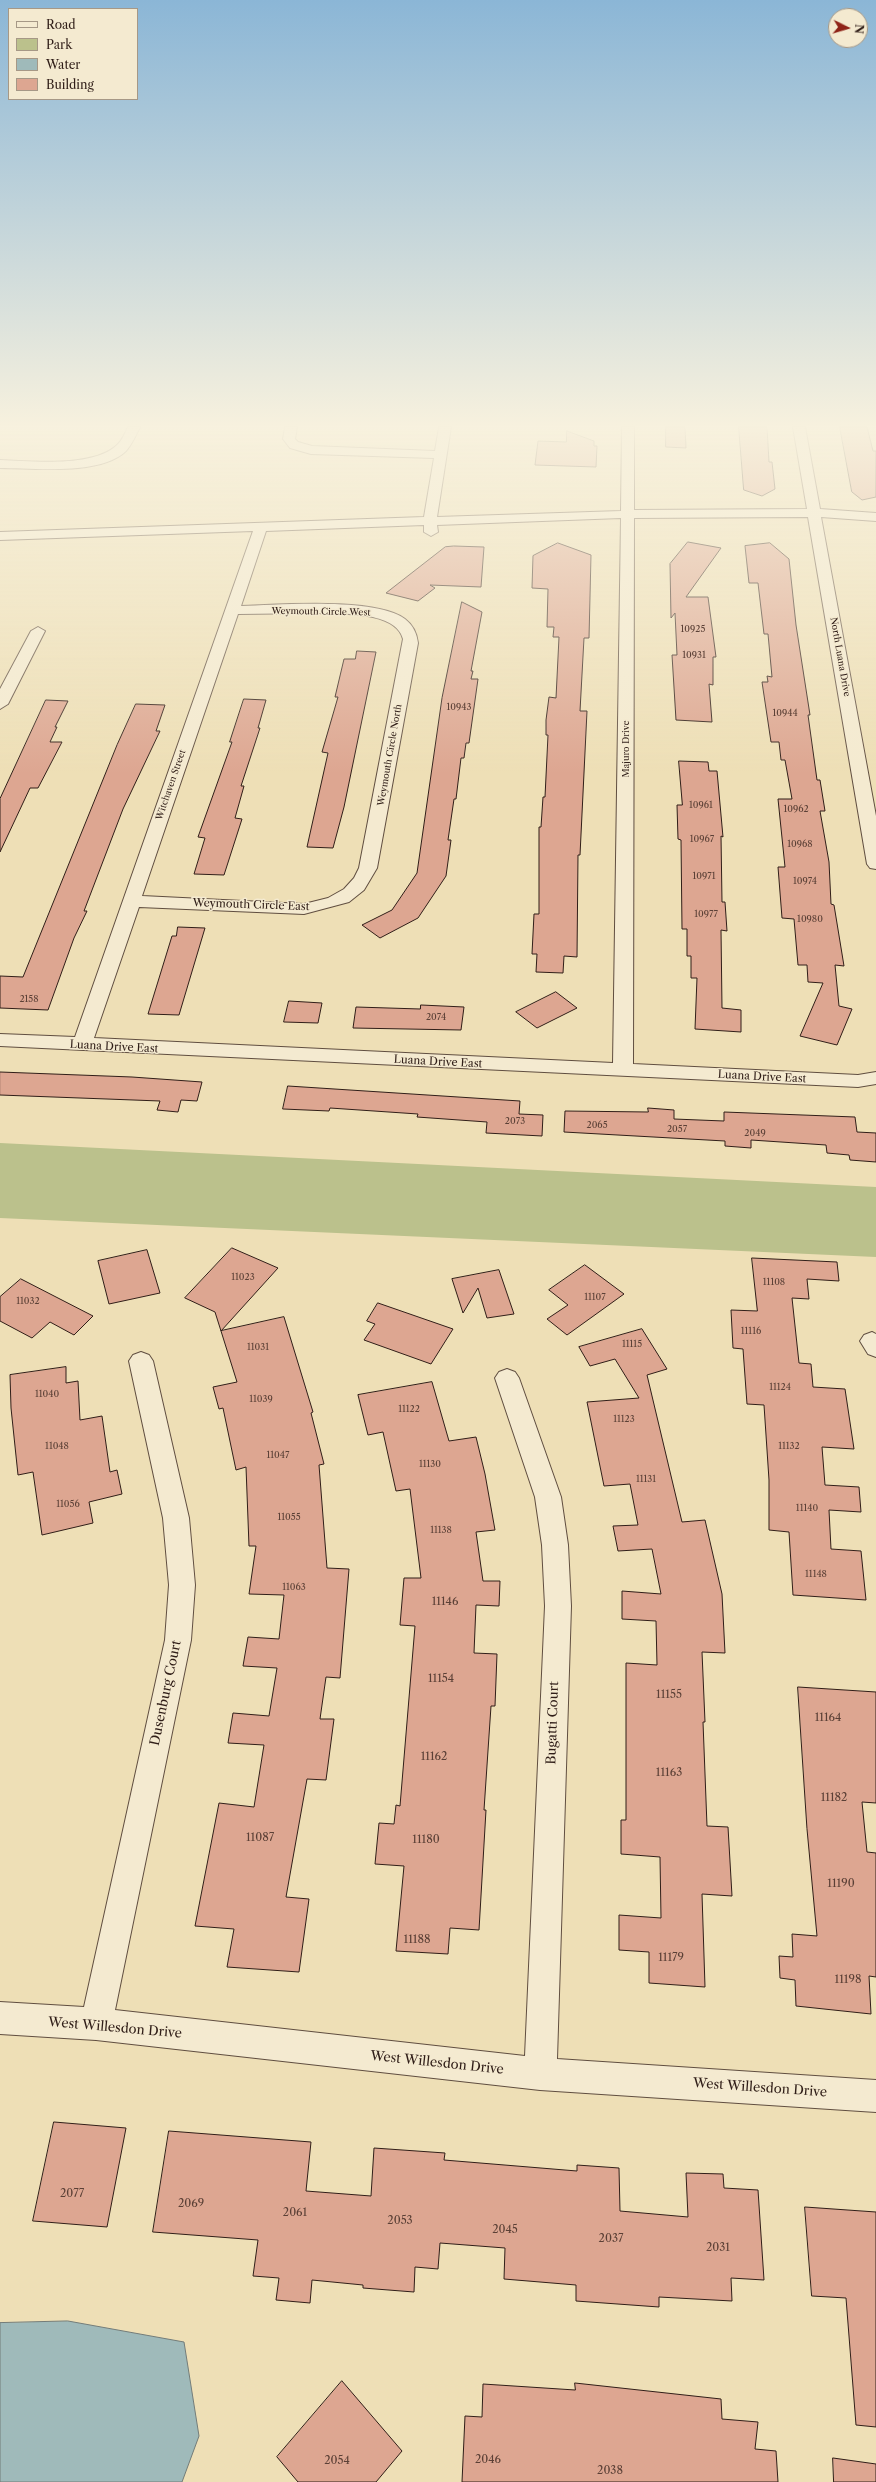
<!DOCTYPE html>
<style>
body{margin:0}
#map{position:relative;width:876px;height:2482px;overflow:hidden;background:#eedfb6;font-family:"Libre Caslon Text",serif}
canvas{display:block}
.legend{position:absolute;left:8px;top:8px;width:130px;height:92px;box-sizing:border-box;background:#f4ead0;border:1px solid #a69886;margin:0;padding:5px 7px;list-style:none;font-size:12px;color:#301e18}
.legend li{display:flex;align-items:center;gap:8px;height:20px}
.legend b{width:20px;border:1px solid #a69886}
.north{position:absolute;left:828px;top:8px;width:40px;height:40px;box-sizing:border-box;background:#f4ead0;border:1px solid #a69886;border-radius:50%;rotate:95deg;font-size:11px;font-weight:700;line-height:16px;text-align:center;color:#301e18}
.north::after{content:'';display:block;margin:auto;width:14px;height:18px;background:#8f2418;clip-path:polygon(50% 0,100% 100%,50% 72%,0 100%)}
</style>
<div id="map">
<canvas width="876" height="2482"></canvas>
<ul class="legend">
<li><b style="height:5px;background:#f4ead0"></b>Road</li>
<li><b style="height:11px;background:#bbc18c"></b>Park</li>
<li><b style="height:11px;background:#9fbaba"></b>Water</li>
<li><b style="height:11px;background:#dda691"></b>Building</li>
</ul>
<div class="north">N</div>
</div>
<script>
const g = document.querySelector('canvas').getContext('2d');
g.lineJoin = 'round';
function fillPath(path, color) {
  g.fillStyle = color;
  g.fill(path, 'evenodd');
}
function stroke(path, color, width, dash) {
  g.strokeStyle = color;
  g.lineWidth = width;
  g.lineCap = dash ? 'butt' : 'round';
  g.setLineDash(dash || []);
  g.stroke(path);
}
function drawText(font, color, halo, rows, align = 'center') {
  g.font = font + ' "Libre Caslon Text",serif';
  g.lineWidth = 3;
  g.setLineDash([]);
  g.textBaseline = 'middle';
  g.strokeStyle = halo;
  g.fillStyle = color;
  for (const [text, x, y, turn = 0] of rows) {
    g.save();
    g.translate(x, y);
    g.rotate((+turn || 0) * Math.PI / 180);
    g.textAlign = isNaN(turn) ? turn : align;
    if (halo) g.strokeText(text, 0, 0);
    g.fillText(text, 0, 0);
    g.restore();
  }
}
const green = new Path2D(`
 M0,1143L876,1187V1257L0,1218Z`);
const water = new Path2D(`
 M68,2321L184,2342L199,2436L182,2482H0V2323Z`);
const building = new Path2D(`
 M666,427H685L686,448L666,447Z
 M739,427H767L769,462H772L775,489L762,496L744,490Z
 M840,427H867L873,451H876V497L862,500L852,492Z
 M567,431L594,441V446H597L596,467L535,465L538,441L566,442Z
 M688,542L721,548L686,597H708L716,657H713V685L709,684L712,722L676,720L672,655H677L675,613L671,618L670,564Z
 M558,543L591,555L589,638H584L580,711H587L580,855H578L577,957L564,956L563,973L536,972L537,954H532L534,914H539V827H541L543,797H545L548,735H546V720L549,697L556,698L559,637H553L554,627H547L548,589L532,588L533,556Z
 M770,543L789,559L796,625L810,715H808L817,780H820L825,811H820L829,862L831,904L834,905L844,966L835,965L839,1006L852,1009L837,1045L800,1036L823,983L808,982L807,965H798L794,919L782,918L778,867H785L778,799H792L785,760H781L779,742H771L762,682H768L767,676L772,677L768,634H764L758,583H749L745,546Z
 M454,546L484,547L481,587L430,585L435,588L418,601L386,593L445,547Z
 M462,602L482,612L471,671H473L471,679H478L469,743H466L464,758H461L456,799H454L448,840H451L446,876L418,918L380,938L362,925L392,910L417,873L442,698Z
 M357,651L376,652L344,807L333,848L307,847L328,753L322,752L338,697H335L344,659H355Z
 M244,699L266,700L258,728H260L241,786H244L235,818L242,819L224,875L194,874L205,838L198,837L232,742H230Z
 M46,700L68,701L55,727H57L50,742H62L38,788H30L0,852V799Z
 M136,704L165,705L156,731H160L123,809L84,911H87L74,938L48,1010L0,1008V976L23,977L117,745Z
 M679,761L708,762L709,771H717L723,837L721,836L722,902H725L727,931L721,930L722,1008L741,1010V1032L695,1029L697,978H691V956H687V929H682L681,840L678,839L677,805H682Z
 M178,927L205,928L179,1015L148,1014L172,936H176Z
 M556,992L577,1008L537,1028L516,1012Z
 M289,1001L322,1003L318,1023L284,1022Z
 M421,1005L464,1007L461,1030L353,1028L356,1007L420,1009Z
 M0,1072L132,1077L202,1082L197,1101L181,1100L178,1112L157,1110L160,1101L0,1095Z
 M288,1086L520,1101L519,1114L543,1115L542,1136L486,1133L487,1122L417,1117L418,1114L330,1108L329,1111L283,1109Z
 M648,1108L674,1110V1119L724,1121V1112L855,1117L857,1132L876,1133V1162L850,1160L849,1155L827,1153L826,1145L751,1140V1148L725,1146V1141L564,1132L565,1111L648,1112Z
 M232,1248L278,1268L221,1331L215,1312L185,1298Z
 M147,1250L160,1293L109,1304L98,1261Z
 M752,1258L837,1262L839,1281L807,1279L809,1299L792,1298L799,1363L811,1364L813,1387L845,1389L854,1449L822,1447L825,1485L859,1487L861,1512L829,1510L831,1549L861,1551L866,1600L793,1595L789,1532L769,1530V1480L764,1405L747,1404L743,1349L733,1348L731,1310L757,1311Z
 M585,1265L624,1294L567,1335L547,1319L568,1305L549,1290Z
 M499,1270L514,1314L487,1318L478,1288L463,1313L452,1279Z
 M21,1279L93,1316L74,1335L50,1322L32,1338L0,1321V1297Z
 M378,1303L453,1329L431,1364L364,1340L375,1324L367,1321Z
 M284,1317L313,1412L311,1413L324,1464L319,1465L327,1568L349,1569L340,1678L326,1677L320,1719H334L326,1780L307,1779L286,1897L309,1899L299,1972L227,1967L234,1929L195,1926L219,1803L254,1807L264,1745L228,1743L233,1713L269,1716L277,1668L243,1666L248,1637L279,1639L284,1595L249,1594L256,1546H249L246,1467L236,1470L223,1408L219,1409L213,1387L237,1382L221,1331Z
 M642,1329L667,1369L647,1375L682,1522L705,1520L722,1594L725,1653L702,1652L705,1722H703L707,1826L728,1827L732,1896L702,1894L705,1987L649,1983V1952L619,1950V1915L661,1918L660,1857L621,1854V1820H626V1663L657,1665L656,1621L622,1619V1591L661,1594L652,1549L618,1551L613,1526L638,1525L630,1484L604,1486L587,1402L639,1398L615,1359L590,1366L579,1347Z
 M66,1367V1383L78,1381L80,1420L102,1416L110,1472L117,1470L122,1494L89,1502L93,1523L42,1535L33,1472L18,1475L11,1408L10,1375Z
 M432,1382L449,1441L476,1437L485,1474L495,1530L476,1532L483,1581H500L499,1606L476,1605L474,1653L497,1654L495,1706H491L484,1810H486L479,1930L450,1928L448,1954L396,1951L404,1866L375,1864L379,1823L394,1824L396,1805L400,1806L415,1626L400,1625L404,1578H421L410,1489L396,1491L383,1432L368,1435L358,1395Z
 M798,1687L876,1692V1803L862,1802L867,1852L876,1853V1977L869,1976L871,2014L796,2006L795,1980L780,1978L779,1956L793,1957L792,1934L817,1936L807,1829Z
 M54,2122L126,2128L107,2227L33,2221Z
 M169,2131L311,2142L306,2191L371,2196L374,2148L445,2153L444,2160L577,2171V2165L619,2168L620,2211L688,2217L686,2173L723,2174L724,2188L758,2190L764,2280L731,2278L732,2301L659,2297V2307L576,2301V2285L504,2279L505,2248L440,2243L438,2269L415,2267L414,2292L363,2288V2285L312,2280L310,2303L276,2300L279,2278L253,2276L258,2240L153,2232Z
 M805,2207L876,2212V2427L856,2425L846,2298L812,2296Z
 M342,2381L402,2451L376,2482H298L277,2457Z
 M575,2383L721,2399L722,2419L758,2422L755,2449L776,2451L778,2482H462L465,2416L482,2417L483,2384L575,2390Z
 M833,2458L876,2464V2482H834Z`);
const minor = new Path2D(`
 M128,427H140C136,435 132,444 126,451C100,476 33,468 0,468V460C31,461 93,468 117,445C122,441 125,433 128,427Z
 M285,427H297L295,439L298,442L312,446L435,451L439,427H451L437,517L621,511L622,427H634V510L807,509L793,427H805L820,509L876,513V521L821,517L876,816V869L870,868L867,864L808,517L634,518L633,1064L858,1075L876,1072V1084L858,1087L0,1046V1034L75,1037L253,531L0,540V532L424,517L434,458L311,454L290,448L283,439ZM621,518L613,1063L94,1038L139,907L304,914L349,902L364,890L377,868L418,643C417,634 413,625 405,619C376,597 278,605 241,606L266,531L424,525V532L431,536L438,532L437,525ZM318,613C341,614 396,611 403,639L359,868L354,878L344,889L328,898L304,904L142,896L238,614Z
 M38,627L45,631L8,704L0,709V689L31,631Z
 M872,1332L876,1334V1357L868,1354L860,1341L864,1335Z
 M141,1352L149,1355L153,1361L189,1518L195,1585L191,1640L115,2010L525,2056L545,1606L542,1545L535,1497L495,1378L499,1372L507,1369L515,1372L519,1378L561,1497L568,1545L571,1606L557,2059L876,2080V2112L540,2090L96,2040L0,2034V2002L84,2007L165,1640L169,1585L163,1518L129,1361L133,1355Z`);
const farStreetnames = [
 ["Weymouth Circle West",321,612,1],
 ["North Luana Drive",840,657,80],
 ["Majuro Drive",626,749,-90],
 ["Weymouth Circle North",390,755,-80],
 ["Witchaven Street",171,785,-71]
];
const numberNames = [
 ["10925",693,629],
 ["10931",694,655],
 ["10943",459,707],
 ["10944",785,713],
 ["10961",701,805],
 ["10962",796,809],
 ["10967",702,839],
 ["10968",800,844],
 ["10971",704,876],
 ["10974",805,881],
 ["10977",706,914],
 ["10980",810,919],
 ["2158",29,999],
 ["2074",436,1017],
 ["2073",515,1121],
 ["2065",597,1125],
 ["2057",677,1129],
 ["2049",755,1133],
 ["11023",243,1277],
 ["11108",774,1282],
 ["11107",595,1297],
 ["11032",28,1301],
 ["11116",751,1331],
 ["11115",632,1344],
 ["11031",258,1347],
 ["11124",780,1387],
 ["11040",47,1394],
 ["11039",261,1399],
 ["11122",409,1409],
 ["11123",624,1419],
 ["11048",57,1446],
 ["11132",789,1446],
 ["11047",278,1455],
 ["11130",430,1464],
 ["11131",646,1479],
 ["11056",68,1504],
 ["11140",807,1508],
 ["11055",289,1517],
 ["11138",441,1530],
 ["11148",816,1574],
 ["11063",294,1587]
];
const streetNames = [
 ["Weymouth Circle East",251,905,2],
 ["Luana Drive East",114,1047,3],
 ["Luana Drive East",438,1062,3],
 ["Luana Drive East",762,1077,3]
];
const nearNumbernames = [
 ["11146",445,1602],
 ["11154",441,1679],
 ["11155",669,1695],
 ["11164",828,1718],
 ["11162",434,1757],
 ["11163",669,1773],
 ["11182",834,1798],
 ["11087",260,1838],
 ["11180",426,1840],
 ["11190",841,1884],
 ["11188",417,1940],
 ["11179",671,1958],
 ["11198",848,1980],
 ["2077",72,2194],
 ["2069",191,2204],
 ["2061",295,2213],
 ["2053",400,2221],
 ["2045",505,2230],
 ["2037",611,2239],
 ["2031",718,2248],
 ["2046",488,2460],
 ["2054",337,2461],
 ["2038",610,2471]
];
const nearStreetnames = [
 ["Dusenburg Court",166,1693,-78],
 ["Bugatti Court",553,1723,-88],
 ["West Willesdon Drive",115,2028,5],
 ["West Willesdon Drive",437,2063,6],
 ["West Willesdon Drive",760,2088,4]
];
fillPath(green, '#bbc18c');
fillPath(water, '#9fbaba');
stroke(water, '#737c79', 1);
fillPath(building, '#dda691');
stroke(building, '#301e18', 1);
stroke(minor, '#604e40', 2);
fillPath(minor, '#f4ead0');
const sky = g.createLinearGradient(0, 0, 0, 774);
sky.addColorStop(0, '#8bb6d6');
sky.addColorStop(0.55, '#f7f1de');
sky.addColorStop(1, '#f7f1de00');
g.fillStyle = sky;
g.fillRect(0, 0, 876, 774);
drawText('9px', '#301e18', '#f4ead0', farStreetnames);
drawText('9px', '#5b4036', null, numberNames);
drawText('11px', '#301e18', '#f4ead0', streetNames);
drawText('11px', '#5b4036', null, nearNumbernames);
drawText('13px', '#301e18', '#f4ead0', nearStreetnames);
</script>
